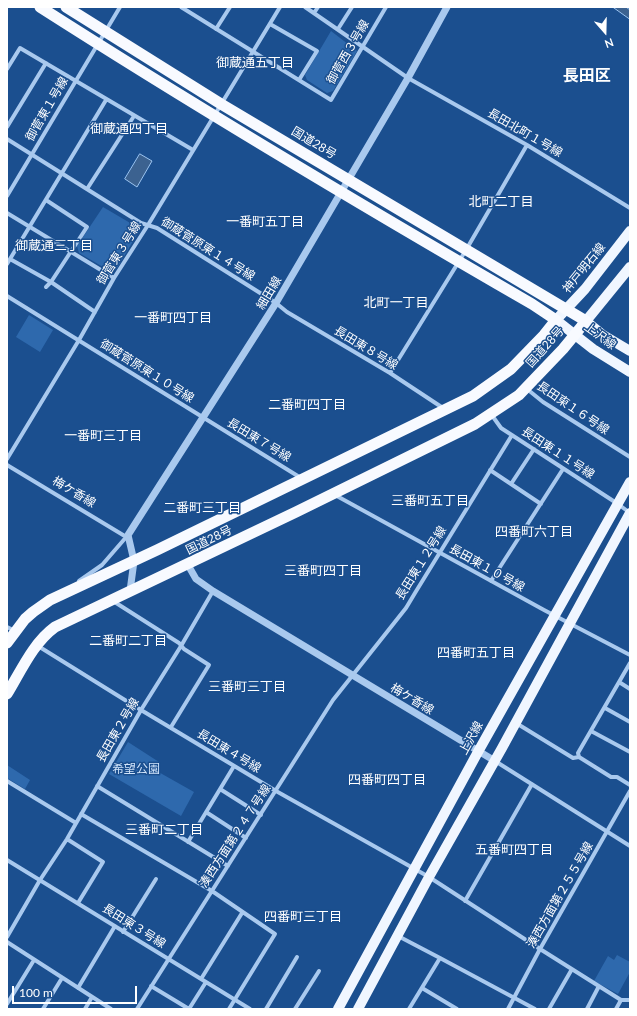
<!DOCTYPE html>
<meta charset="utf-8">
<style>
body{margin:0}
#map{position:relative;width:637px;height:1016px;overflow:hidden;background:#1b4f8f;font-family:Lato,sans-serif}
canvas{display:block}
.frame{position:absolute;inset:0;border:8px solid #fff;pointer-events:none}
.north{position:absolute;left:585px;top:12px;width:40px;height:40px;-webkit-text-stroke:3px #1b4f8f;paint-order:stroke;rotate:160deg;font-size:11px;font-weight:700;line-height:16px;text-align:center;color:#fff}
.north::after{content:'';display:block;margin:auto;width:14px;height:18px;background:#fff;clip-path:polygon(50% 0,100% 100%,50% 72%,0 100%)}
.scale{position:absolute;left:12px;top:986px;width:125px;height:18px;box-sizing:border-box;border:2px solid #fff;border-top:0;padding-left:5px;font-size:12px;line-height:14px;white-space:nowrap;color:#fff;-webkit-text-stroke:3px #1b4f8f;paint-order:stroke}
</style>
<div id="map">
<canvas width="637" height="1016"></canvas>
<div class="frame"></div>
<div class="north">N</div>
<div class="scale">100 m</div>
</div>
<script>
const g = document.querySelector('canvas').getContext('2d');
g.lineJoin = 'round';
function fillPath(path, color) {
  g.fillStyle = color;
  g.fill(path, 'evenodd');
}
function stroke(path, color, width, dash) {
  g.strokeStyle = color;
  g.lineWidth = width;
  g.lineCap = dash ? 'butt' : 'round';
  g.setLineDash(dash || []);
  g.stroke(path);
}
function drawText(font, color, halo, rows, align = 'center') {
  g.font = font + ' Lato,"Noto Sans JP",sans-serif';
  g.lineWidth = 3;
  g.setLineDash([]);
  g.textBaseline = 'middle';
  g.strokeStyle = halo;
  g.fillStyle = color;
  for (const [text, x, y, turn = 0] of rows) {
    g.save();
    g.translate(x, y);
    g.rotate((+turn || 0) * Math.PI / 180);
    g.textAlign = isNaN(turn) ? turn : align;
    if (halo) g.strokeText(text, 0, 0);
    g.fillText(text, 0, 0);
    g.restore();
  }
}
const green = new Path2D(`
 M331,31L357,51L333,91L327,93L307,80L305,75Z
 M103,207L137,227L139,231L116,270L110,271L79,253L77,246Z
 M29,315L53,330L40,352L16,337Z
 M128,742L159,762L155,770L194,792L181,816L109,774Z
 M7,765L30,780L25,789L7,778Z
 M617,955L630,962V972L618,994L594,981L608,956L614,960Z`);
const water = new Path2D(`
 M613,7H626L630,10V19Z
 M140,154L152,161L137,187L125,179Z`);
const minor = new Path2D(`
 M181,7L331,100L386,7
 M305,7L408,78L527,145L630,208
 M314,13L318,7
 M270,24L317,51L299,80
 M216,29L230,7
 M338,29L352,7
 M7,69L20,48L193,150
 M7,127L46,63
 M7,139L141,223L157,228L276,303L287,312L390,373L443,408
 M87,189L134,116
 M7,196L120,7
 M46,200L87,227L51,282L46,287
 M7,213L114,278
 M10,259L51,282L95,312
 M7,264L106,100
 M7,296L301,478
 M390,373L466,250L527,145
 M527,389L543,402L630,457
 M491,414L501,428L618,504L630,513
 M7,459L79,340L114,278L148,225L280,7
 M7,465L128,538
 M490,470L541,504
 M511,484L534,449
 M335,495L544,610L630,655
 M79,581L102,565L128,535
 M491,581L563,469
 M113,601L179,643L184,649L209,665L171,727
 M7,627L15,631
 M38,646L141,710L276,791L429,877L540,949L621,1000H630
 M619,682L630,689
 M605,708L630,722
 M516,723L573,758L579,757L611,777H617L630,785
 M591,731L630,752
 M579,757L578,753L630,663
 M495,761L630,846
 M7,781L76,823
 M97,786L228,866
 M220,789L261,815
 M206,812L246,838
 M81,814L212,891L275,934L229,1009
 M67,839L103,862L78,903
 M188,842L234,766
 M7,860L250,1009
 M465,901L532,784
 M123,932L156,879
 M398,936L440,958
 M7,937L40,880L67,839L141,710L181,646L213,591
 M7,942L111,1009
 M201,979L242,913
 M151,986L189,1009
 M78,988L115,926
 M422,988L457,1009
 M7,1004L34,960
 M43,1009L62,978
 M85,1009L92,997
 M137,1009L333,700L406,608L415,593L512,435
 M189,1009L206,982
 M266,1009L297,957
 M295,1009L319,971
 M409,1009L440,958L535,1009
 M508,1009L540,949L630,791
 M549,1009L572,969
 M587,1009L599,986
 M616,1009L621,1000`);
const tertiary = new Path2D(`
 M188,565L196,579L213,591L495,761
 M130,591L134,561L128,535L276,303L408,78L447,7`);
const primary = new Path2D(`
 M630,231L585,289L556,320L593,349L630,372
 M630,267L586,321L603,335L630,351
 M338,1009L479,750L630,482
 M358,1009L429,877L502,748L630,513`);
const trunk = new Path2D(`
 M7,643L25,619L33,612L50,600L157,550L473,396L511,369L544,335L556,320L532,304C366,208 201,110 40,7
 M7,694C21,671 33,643 55,627L296,512L475,424L519,395L563,349L586,321L221,104L66,7`);
const streetNames = [
 ["御菅西３号線",348,52,-60],
 ["御菅東１号線",47,109,-60],
 ["長田北町１号線",525,133,30],
 ["国道28号",314,143,31],
 ["御蔵菅原東１４号線",208,249,32],
 ["御菅東３号線",119,253,-58],
 ["神戸明石線",584,268,-51],
 ["細田線",269,293,-59],
 ["上沢線",600,336,36],
 ["国道28号",545,347,-48],
 ["長田東８号線",366,348,31],
 ["御蔵菅原東１０号線",147,371,32],
 ["長田東１６号線",573,408,34],
 ["長田東７号線",259,440,31],
 ["長田東１１号線",558,453,33],
 ["梅ケ香線",74,492,31],
 ["国道28号",209,540,-26],
 ["長田東１２号線",421,563,-58],
 ["長田東１０号線",487,568,29],
 ["梅ケ香線",412,699,31],
 ["長田東２号線",118,730,-60],
 ["上沢線",471,738,-61],
 ["長田東４号線",229,751,31],
 ["湊西方面第２４７号線",235,836,-57],
 ["湊西方面第２５５号線",560,895,-60],
 ["長田東３号線",134,926,32]
];
const parkNames = [
 ["希望公園",136,769]
];
const neighbourhoodNames = [
 ["御蔵通五丁目",255,63],
 ["御蔵通四丁目",129,129],
 ["北町二丁目",501,202],
 ["一番町五丁目",265,222],
 ["御蔵通三丁目",54,246],
 ["北町一丁目",396,303],
 ["一番町四丁目",173,318],
 ["二番町四丁目",307,405],
 ["一番町三丁目",103,436],
 ["三番町五丁目",430,501],
 ["二番町三丁目",202,508],
 ["四番町六丁目",534,532],
 ["三番町四丁目",323,571],
 ["二番町二丁目",128,641],
 ["四番町五丁目",476,653],
 ["三番町三丁目",247,687],
 ["四番町四丁目",387,780],
 ["三番町二丁目",164,830],
 ["五番町四丁目",514,850],
 ["四番町三丁目",303,917]
];
const districtNames = [
 ["長田区",587,76]
];
fillPath(green, '#2e69ad');
fillPath(water, '#3c6290');
stroke(water, '#9cc4f0', 1);
stroke(minor, '#a9c9ee', 4);
stroke(tertiary, '#a9c9ee', 7);
stroke(primary, '#f0f6ff', 10);
stroke(trunk, '#f8faff', 11);
drawText('12px', '#fff', '#1b4f8f', streetNames);
drawText('12px', '#cfe3fa', '#1b4f8f', parkNames);
drawText('13px', '#fff', '#1b4f8f', neighbourhoodNames);
drawText('bold 16px', '#fff', '#1b4f8f', districtNames);
</script>
